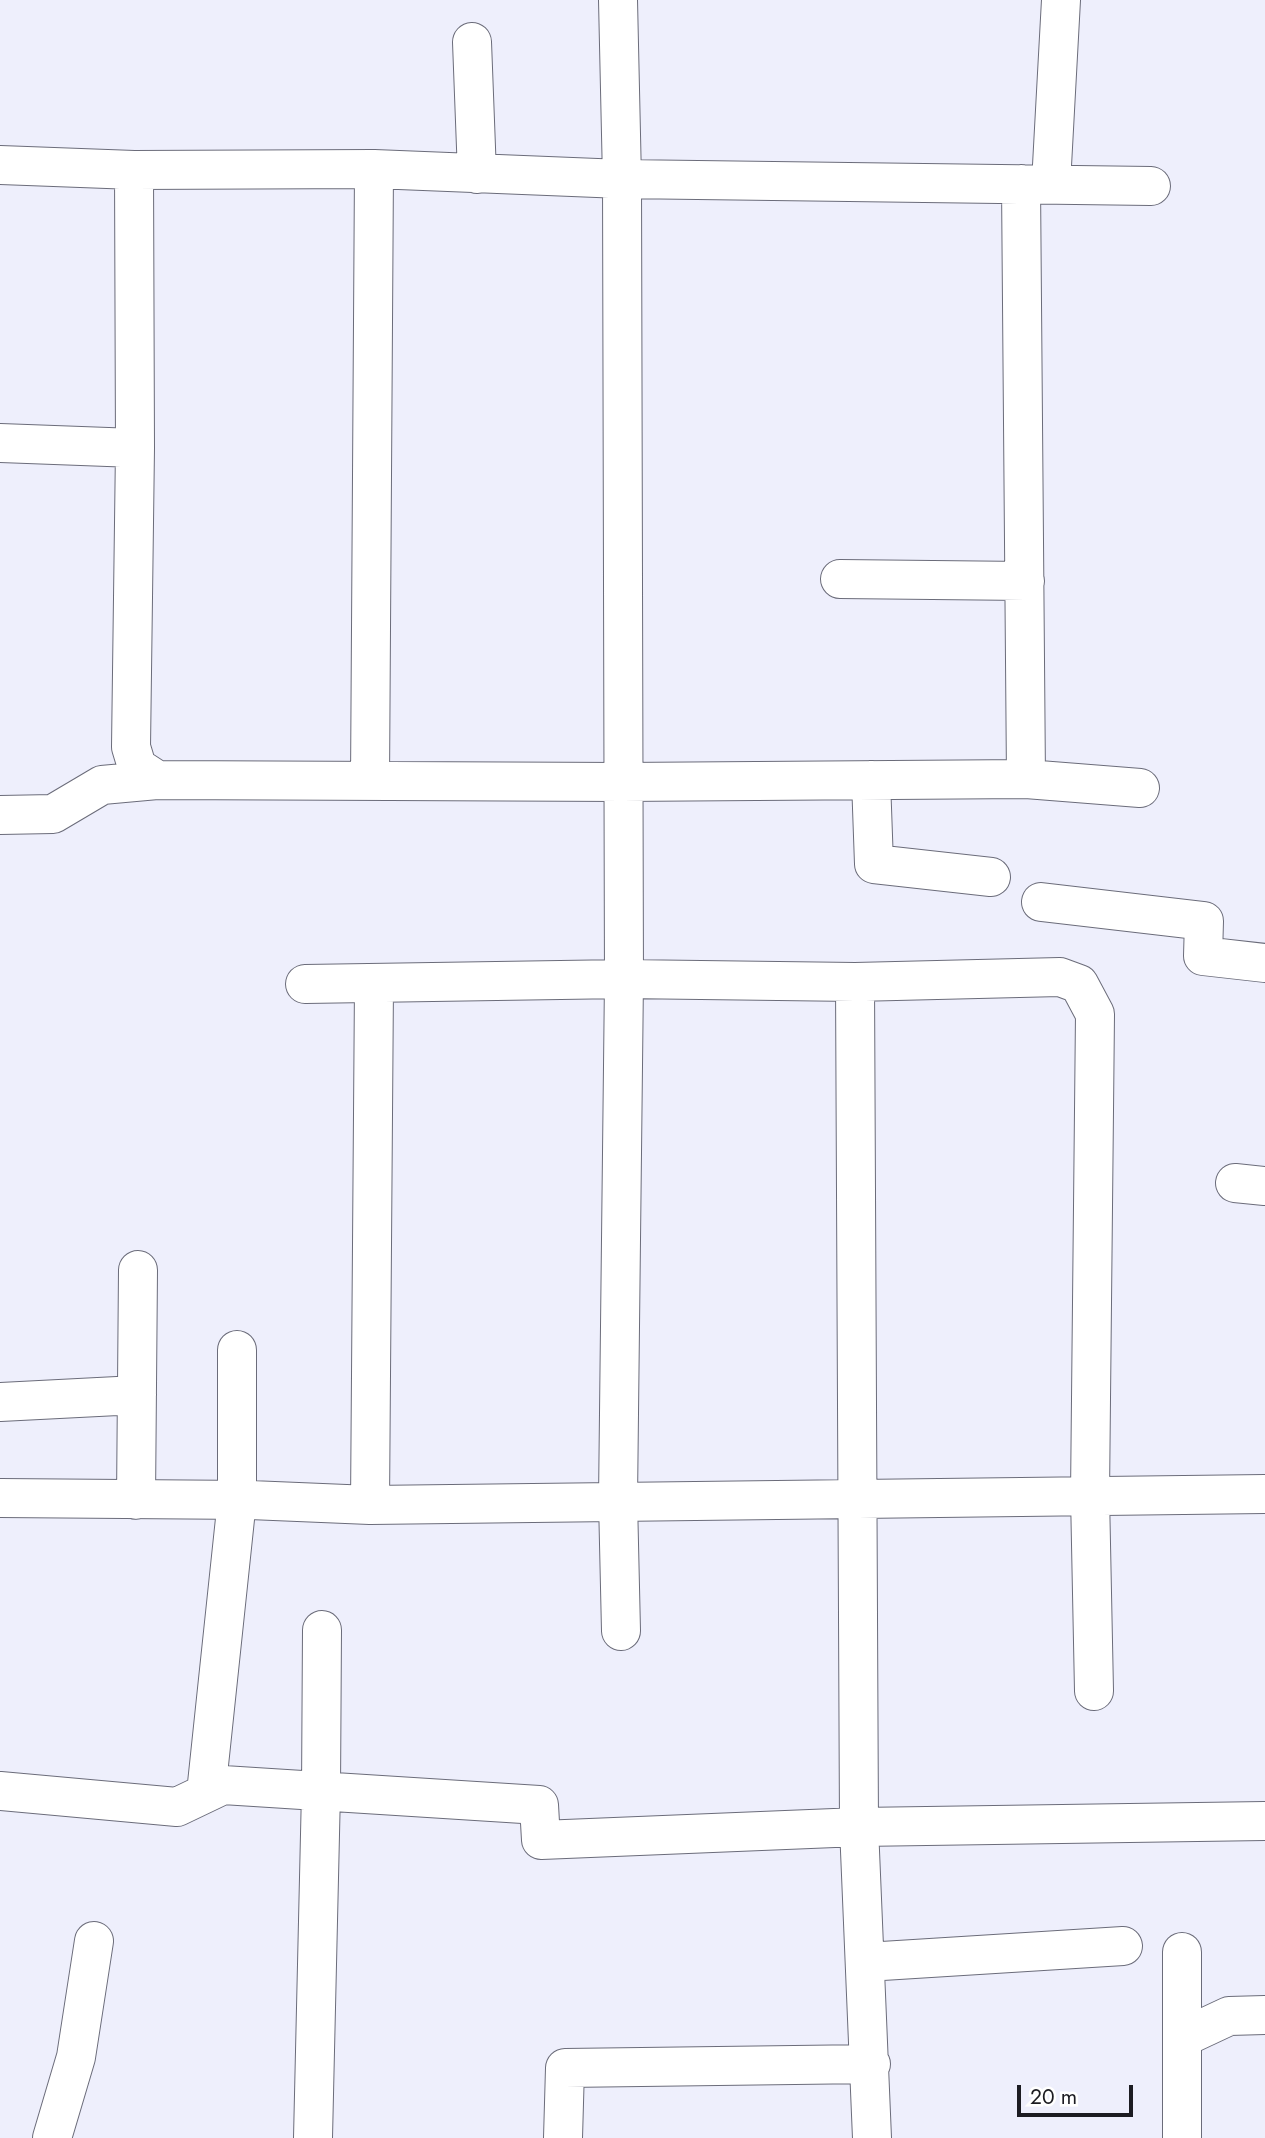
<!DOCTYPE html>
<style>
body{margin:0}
#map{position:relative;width:1265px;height:2138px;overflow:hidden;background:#eeeffc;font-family:Jost,sans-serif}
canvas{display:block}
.scale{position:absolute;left:1017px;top:2085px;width:116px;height:32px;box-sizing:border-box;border:4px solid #1c1c22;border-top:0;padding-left:9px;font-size:21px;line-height:24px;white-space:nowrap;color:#1c1c22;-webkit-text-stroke:5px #fff;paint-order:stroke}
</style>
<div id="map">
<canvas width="1265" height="2138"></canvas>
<div class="scale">20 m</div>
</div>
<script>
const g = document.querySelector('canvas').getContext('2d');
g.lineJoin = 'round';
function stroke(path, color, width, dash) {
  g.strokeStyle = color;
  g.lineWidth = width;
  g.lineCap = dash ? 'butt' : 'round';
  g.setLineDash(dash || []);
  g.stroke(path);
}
const street = new Path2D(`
 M618,0L622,179L624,979L618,1500L621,1631
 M472,42L477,174
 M0,165L134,170L374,169L622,179L1151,186
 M134,170L135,448L131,747L137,767L157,780L622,782L1026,779L1140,788
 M1021,184L1026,779
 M1051,184L1061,0
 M0,443L135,448
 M840,579L1025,581
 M871,780L874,864L991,877
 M370,781L374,169
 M0,815L53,814L102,785L157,780
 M1041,902L1204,921L1203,956L1265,963
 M855,982L859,1827L872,2138
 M305,984L624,979L855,982L1060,977L1079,984L1095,1014L1090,1495L1094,1691
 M1235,1183L1265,1186
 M0,1402L137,1395
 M0,1498L250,1500L370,1505L1265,1494
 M136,1500L138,1270
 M370,1505L374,984
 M0,1791L177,1807L223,1785L539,1805L541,1840L859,1827L1265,1821
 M206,1793L237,1500V1350
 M1182,1952V2138
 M866,1962L1123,1946
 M1182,2038L1229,2016L1265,2015
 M52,2138L76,2057L94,1941
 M313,2138L321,1791L322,1630
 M563,2138L565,2068L871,2064`);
stroke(street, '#6b6c7a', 40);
stroke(street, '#fff', 38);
</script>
